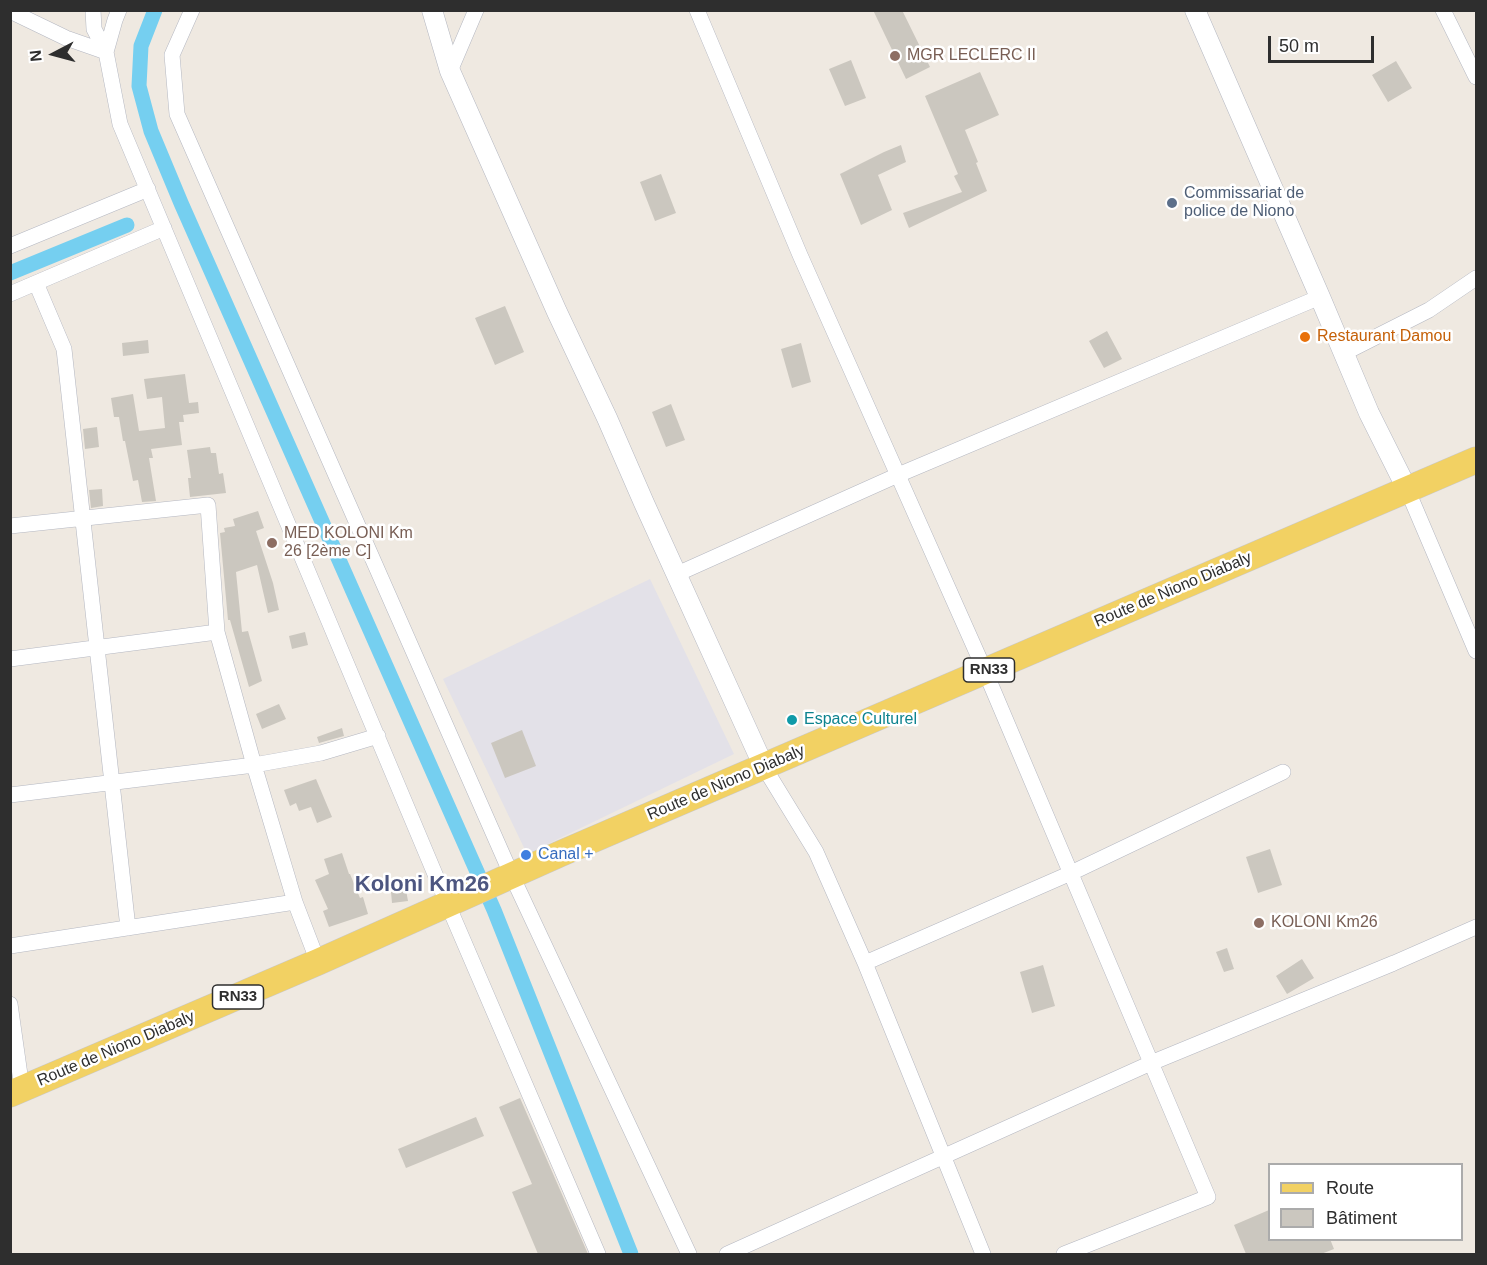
<!DOCTYPE html>
<meta charset="utf-8">
<style>
body{margin:0}
#map{position:relative;width:1487px;height:1265px;overflow:hidden;background:#efe9e1;font-family:Arial,sans-serif}
canvas{display:block}
.frame{position:absolute;inset:0;border:12px solid #2e2e2e;pointer-events:none}
.legend{position:absolute;left:1268px;top:1163px;width:195px;height:78px;box-sizing:border-box;background:#fff;border:2px solid #ababab;margin:0;padding:8px 10px;list-style:none;font-size:18px;color:#2e2e2e}
.legend li{display:flex;align-items:center;gap:12px;height:30px}
.legend b{width:30px;border:2px solid #ababab}
.north{position:absolute;left:24px;top:24px;width:60px;height:60px;-webkit-text-stroke:4px #fff;paint-order:stroke;rotate:264deg;font-size:16px;font-weight:700;line-height:24px;text-align:center;color:#2e2e2e}
.north::after{content:'';display:block;margin:auto;width:21px;height:27px;background:#2e2e2e;clip-path:polygon(50% 0,100% 100%,50% 72%,0 100%)}
.scale{position:absolute;left:1268px;top:36px;width:106px;height:27px;box-sizing:border-box;border:3px solid #2e2e2e;border-top:0;padding-left:8px;font-size:18px;line-height:21px;white-space:nowrap;color:#2e2e2e;-webkit-text-stroke:4px #fff;paint-order:stroke}
</style>
<div id="map">
<canvas width="1487" height="1265"></canvas>
<div class="frame"></div>
<ul class="legend">
<li><b style="height:8px;background:#f2d163"></b>Route</li>
<li><b style="height:16px;background:#cbc7bf"></b>Bâtiment</li>
</ul>
<div class="north">N</div>
<div class="scale">50 m</div>
</div>
<script>
const g = document.querySelector('canvas').getContext('2d');
g.lineJoin = 'round';
function fillPath(path, color) {
  g.fillStyle = color;
  g.fill(path, 'evenodd');
}
function stroke(path, color, width, dash) {
  g.strokeStyle = color;
  g.lineWidth = width;
  g.lineCap = dash ? 'butt' : 'round';
  g.setLineDash(dash || []);
  g.stroke(path);
}
function drawText(font, color, halo, rows, align = 'center') {
  g.font = font + ' Arial,sans-serif';
  g.lineWidth = 5;
  g.setLineDash([]);
  g.textBaseline = 'middle';
  g.strokeStyle = halo;
  g.fillStyle = color;
  for (const [text, x, y, turn = 0] of rows) {
    g.save();
    g.translate(x, y);
    g.rotate((+turn || 0) * Math.PI / 180);
    g.textAlign = isNaN(turn) ? turn : align;
    if (halo) g.strokeText(text, 0, 0);
    g.fillText(text, 0, 0);
    g.restore();
  }
}
const industrial = new Path2D(`
 M650,579L734,754L527,854L443,679Z`);
const canal = new Path2D(`
 M155,10L141,46L139,86L151,131L181,203L494,910L631,1254
 M10,273L127,225`);
const building = new Path2D(`
 M873,10H902L930,67L906,79Z
 M851,60L866,98L845,106L829,69Z
 M1396,61L1412,88L1388,102L1372,75Z
 M980,72L999,115L965,130L978,162L976,163L987,191L909,228L903,213L962,192L954,176L958,174L925,96Z
 M901,145L906,162L878,175L892,210L861,225L840,174L884,152Z
 M661,174L676,213L655,221L640,182Z
 M505,306L524,352L495,365L475,318Z
 M1107,331L1122,359L1104,368L1089,341Z
 M148,340L149,353L123,356L122,343Z
 M801,343L811,382L792,388L781,349Z
 M185,374L189,403L198,402L199,413L183,415L184,422H179L182,445L151,449L153,458H149L156,501L142,502L138,480L133,481L125,441H123L119,417H114L111,398L133,394L139,431L165,428L162,397L147,399L144,379Z
 M671,404L685,440L666,447L652,412Z
 M97,427L99,447L85,449L83,429Z
 M210,447L211,453H216L219,474L223,473L226,493L190,497L188,478H191L187,450Z
 M102,489L103,506L91,508L89,490Z
 M258,511L264,528L256,531L273,583L279,610L268,613L257,565L236,572L242,632L248,631L262,681L249,687L230,620H228L220,533L225,532L224,528L235,526L233,519Z
 M305,632L308,645L292,649L289,636Z
 M279,704L286,719L262,729L256,714Z
 M342,728L344,736L319,743L317,737Z
 M522,730L536,766L505,778L491,743Z
 M316,779L332,817L317,823L311,807L299,811L296,803L290,806L284,790Z
 M1270,849L1282,885L1258,893L1246,857Z
 M342,853L349,874H350L360,898L363,897L368,914L329,927L323,911L328,909L315,880L329,874L324,859Z
 M406,890L408,901L392,903L391,892Z
 M1227,948L1234,969L1224,972L1216,952Z
 M1302,959L1314,978L1287,994L1276,976Z
 M1043,965L1055,1006L1032,1013L1020,972Z
 M520,1098L588,1254H538L512,1192L532,1184L499,1107Z
 M476,1117L484,1136L406,1168L398,1149Z
 M1269,1210V1239H1330L1334,1249L1321,1254H1246L1234,1225Z`);
const minor = new Path2D(`
 M93,10L94,29L106,52
 M119,10L115,20L106,52L120,124L448,905L598,1254
 M192,10L172,55L177,114L512,876L689,1254
 M697,10L800,255L985,671L1208,1197L1064,1254
 M1443,10L1476,77
 M10,11L66,38L106,52
 M450,71L476,10
 M10,246L148,189
 M36,283L64,349L128,928
 M10,294L164,228
 M1344,353L1429,310L1476,278
 M1407,489L1476,651
 M10,526L208,505L217,632
 M677,574L898,475L1320,297
 M10,659L217,632L254,765L295,902
 M764,767L816,852L865,963L983,1254
 M10,795L254,765L321,753L378,736
 M10,946L295,902L318,962
 M865,963L1071,873L1283,772
 M10,1004L22,1089
 M727,1254L1151,1063L1394,963L1476,927`);
const tertiary = new Path2D(`
 M432,10L450,71L557,312L607,418L644,503L764,767
 M1195,10L1320,297L1369,413L1407,489`);
const primary = new Path2D(`
 M10,1094L318,962L562,853L1476,460`);
const markers = [
 [895,56,6,"#8d6e63"],
 [1172,203,6,"#5c6f8a"],
 [1305,337,6,"#e8710a"],
 [272,543,6,"#8d6e63"],
 [792,720,6,"#0f9aa8"],
 [526,855,6,"#3f7fe0"],
 [1259,923,6,"#8d6e63"]
];
const shields = [
 [989,670,51],
 [238,997,51]
];
const shieldNames = [
 ["RN33",989,670],
 ["RN33",238,997]
];
const educationNames = [
 ["MGR LECLERC II",907,56],
 ["MED KOLONI Km",284,534],
 ["26 [2ème C]",284,552],
 ["KOLONI Km26",1271,923]
];
const serviceNames = [
 ["Commissariat de",1184,194],
 ["police de Niono",1184,212]
];
const foodNames = [
 ["Restaurant Damou",1317,337]
];
const streetNames = [
 ["Route de Niono Diabaly",1173,590,-23],
 ["Route de Niono Diabaly",726,783,-23],
 ["Route de Niono Diabaly",116,1049,-23]
];
const cultureNames = [
 ["Espace Culturel",804,720]
];
const shopNames = [
 ["Canal +",538,855]
];
const districtNames = [
 ["Koloni Km26",422,885]
];
fillPath(industrial, '#e3e1e8');
stroke(canal, '#75cff0', 15);
fillPath(building, '#cbc7bf');
stroke(minor, '#b4b7c1', 16);
stroke(tertiary, '#b4b7c1', 21);
stroke(primary, '#c9c9c9', 27);
stroke(minor, '#fff', 15);
stroke(tertiary, '#fff', 20);
stroke(primary, '#f2d163', 26);
for (const [x, y, r, color] of markers) {
  const dot = new Path2D();
  dot.arc(x, y, r, 0, 2 * Math.PI);
  g.fillStyle = color;
  g.fill(dot);
  stroke(dot, '#fff', 2);
}
for (const [x, y, w] of shields) {
  const box = new Path2D();
  box.roundRect(x - w / 2, y - 12, w, 24, 4.5);
  g.fillStyle = '#fff';
  g.fill(box);
  stroke(box, '#2e2e2e', 1.5);
}
drawText('bold 15px', '#2e2e2e', null, shieldNames);
drawText('16px', '#785e54', '#fff', educationNames, 'left');
drawText('16px', '#4e5e75', '#fff', serviceNames, 'left');
drawText('16px', '#c56008', '#fff', foodNames, 'left');
drawText('16px', '#2e2e2e', '#fff', streetNames);
drawText('16px', '#0d838f', '#fff', cultureNames, 'left');
drawText('16px', '#366cbe', '#fff', shopNames, 'left');
drawText('bold 22px', '#4d5680', '#fff', districtNames);
</script>
